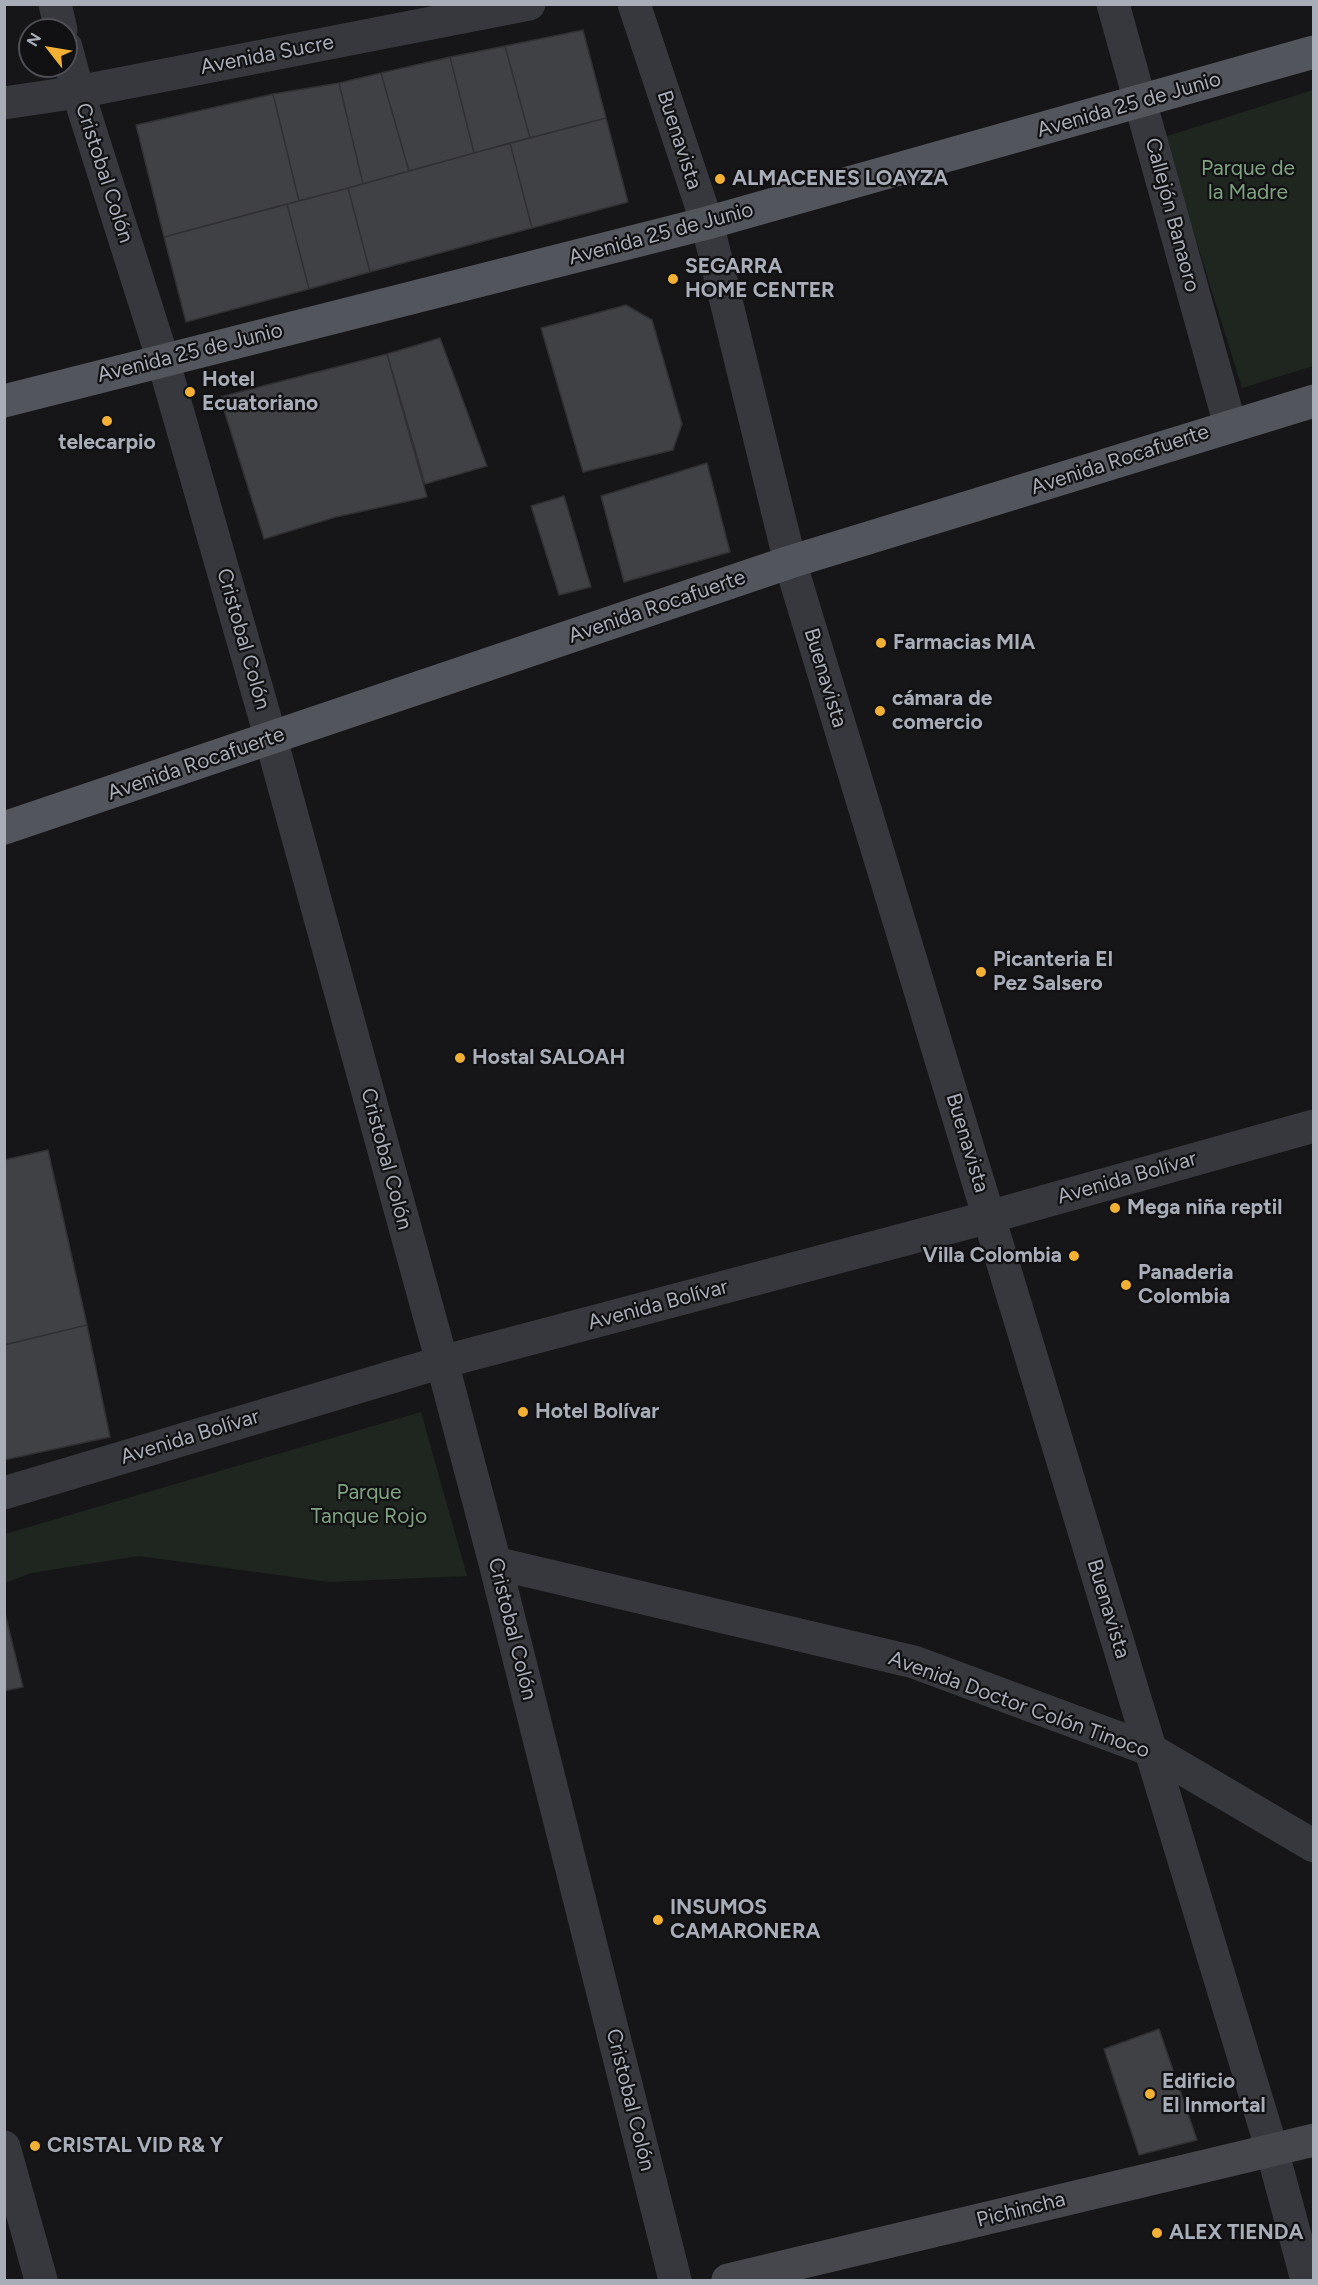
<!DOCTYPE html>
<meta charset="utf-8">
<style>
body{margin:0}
#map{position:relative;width:1318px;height:2285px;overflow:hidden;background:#161618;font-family:Figtree,sans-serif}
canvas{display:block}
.frame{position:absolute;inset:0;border:6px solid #a8adb8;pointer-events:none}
.north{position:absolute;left:18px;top:18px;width:60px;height:60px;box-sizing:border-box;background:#111113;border:2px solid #4d4f55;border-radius:50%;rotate:301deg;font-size:16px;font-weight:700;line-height:24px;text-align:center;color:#a8adb8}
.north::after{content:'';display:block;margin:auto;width:21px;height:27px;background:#f2b134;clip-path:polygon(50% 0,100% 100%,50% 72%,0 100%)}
</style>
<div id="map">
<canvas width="1318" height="2285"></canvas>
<div class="frame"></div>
<div class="north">N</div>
</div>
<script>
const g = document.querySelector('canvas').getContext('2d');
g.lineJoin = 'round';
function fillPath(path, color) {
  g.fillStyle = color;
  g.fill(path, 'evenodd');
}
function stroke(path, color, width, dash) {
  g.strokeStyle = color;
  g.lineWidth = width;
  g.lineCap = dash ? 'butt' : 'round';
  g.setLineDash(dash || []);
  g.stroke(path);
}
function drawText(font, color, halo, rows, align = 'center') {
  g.font = font + ' Figtree,sans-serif';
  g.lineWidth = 4.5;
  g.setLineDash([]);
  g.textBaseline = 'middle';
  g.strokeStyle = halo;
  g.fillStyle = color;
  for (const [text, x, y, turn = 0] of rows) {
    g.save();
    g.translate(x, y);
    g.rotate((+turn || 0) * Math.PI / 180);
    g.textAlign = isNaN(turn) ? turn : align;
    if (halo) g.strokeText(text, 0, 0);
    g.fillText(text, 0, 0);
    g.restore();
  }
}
const green = new Path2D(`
 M1313,90V366L1242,388L1164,137Z
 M421,1412L467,1576L329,1582L139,1556L31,1573L5,1583V1534Z`);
const building = new Path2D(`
 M583,30L606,118L530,138L505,46Z
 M505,46L530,138L474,153L450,57Z
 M450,57L474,153L409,171L381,73Z
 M381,73L409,171L363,184L339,83Z
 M339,83L363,184L299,201L273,94Z
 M273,94L299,201L164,237L136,125Z
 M606,118L628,202L532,228L510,143Z
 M510,143L532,228L370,272L348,188Z
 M348,188L370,272L309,289L287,204Z
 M287,204L309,289L186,322L164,237Z
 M626,305L652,320L682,424L673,450L583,472L541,328Z
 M440,338L487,466L425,484L387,354Z
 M387,354L427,497L336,517L264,539L220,397Z
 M707,463L730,552L624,582L601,496Z
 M564,496L591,587L559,595L531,506Z
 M48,1150L87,1325L4,1345V1160Z
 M87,1325L110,1437L4,1460V1345Z
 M4,1609L23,1687L4,1691Z
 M1159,2029L1197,2140L1139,2155L1104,2049Z`);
const minor = new Path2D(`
 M55,4L61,30
 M1113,4L1230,425
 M66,47L78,92L163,360L271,739L442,1362L495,1563L675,2280
 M4,103L78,92L529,4
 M4,1493L442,1362L989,1217L1314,1126
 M495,1563L914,1662L1151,1750L1314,1846
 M4,2147L41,2280`);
const tertiary = new Path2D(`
 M634,4L707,223L790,562L1272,2150L1307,2280`);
const secondary = new Path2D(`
 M728,2280L1314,2140`);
const primary = new Path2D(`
 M4,401L707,223L1314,52
 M4,828L790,562L1314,401`);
const markers = [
 [720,179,6,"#f2b134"],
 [673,279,6,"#f2b134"],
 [190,392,6,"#f2b134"],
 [107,421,6,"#f2b134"],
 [881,643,6,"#f2b134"],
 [880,711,6,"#f2b134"],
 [981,972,6,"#f2b134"],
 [460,1058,6,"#f2b134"],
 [1115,1208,6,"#f2b134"],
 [1074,1256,6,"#f2b134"],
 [1126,1285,6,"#f2b134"],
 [523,1412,6,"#f2b134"],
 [658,1920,6,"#f2b134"],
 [1150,2094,6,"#f2b134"],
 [35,2146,6,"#f2b134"],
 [1157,2233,6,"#f2b134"]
];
const streetNames = [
 ["Avenida Sucre",267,55,-11],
 ["Avenida 25 de Junio",1129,105,-16],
 ["Buenavista",679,140,72],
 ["Cristobal Colón",104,173,72],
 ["Callejón Banaoro",1172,215,75],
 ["Avenida 25 de Junio",661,234,-15],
 ["Avenida 25 de Junio",190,353,-14],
 ["Avenida Rocafuerte",1120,460,-18],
 ["Avenida Rocafuerte",657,607,-19],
 ["Cristobal Colón",243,639,74],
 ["Buenavista",825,678,73],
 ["Avenida Rocafuerte",196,764,-19],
 ["Buenavista",967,1143,73],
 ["Cristobal Colón",386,1159,75],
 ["Avenida Bolívar",1127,1178,-16],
 ["Avenida Bolívar",658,1305,-15],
 ["Avenida Bolívar",190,1437,-17],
 ["Buenavista",1108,1609,73],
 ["Cristobal Colón",512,1629,76],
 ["Avenida Doctor Colón Tinoco",1019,1705,20],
 ["Cristobal Colón",630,2100,76],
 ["Pichincha",1021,2210,-14]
];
const parkNames = [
 ["Parque de",1248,169],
 ["la Madre",1248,193],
 ["Parque",369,1493],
 ["Tanque Rojo",369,1517]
];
const poiNames = [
 ["ALMACENES LOAYZA",732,179],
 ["SEGARRA",685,267],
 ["HOME CENTER",685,291],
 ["Hotel",202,380],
 ["Ecuatoriano",202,404],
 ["telecarpio",107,443,"center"],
 ["Farmacias MIA",893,643],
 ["cámara de",892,699],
 ["comercio",892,723],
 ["Picanteria El",993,960],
 ["Pez Salsero",993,984],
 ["Hostal SALOAH",472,1058],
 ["Mega niña reptil",1127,1208],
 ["Villa Colombia",1062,1256,"right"],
 ["Panaderia",1138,1273],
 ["Colombia",1138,1297],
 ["Hotel Bolívar",535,1412],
 ["INSUMOS",670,1908],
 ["CAMARONERA",670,1932],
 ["Edificio",1162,2082],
 ["El Inmortal",1162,2106],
 ["CRISTAL VID R& Y",47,2146],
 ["ALEX TIENDA",1169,2233]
];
fillPath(green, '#1e261f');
fillPath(building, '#404145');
stroke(building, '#303034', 1.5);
stroke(minor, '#37383d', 33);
stroke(tertiary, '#37383d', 33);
stroke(secondary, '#45474d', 33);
stroke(primary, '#53555c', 33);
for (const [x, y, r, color] of markers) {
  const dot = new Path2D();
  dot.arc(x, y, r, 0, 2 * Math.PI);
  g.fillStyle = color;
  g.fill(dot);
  stroke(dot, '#111113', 2);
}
drawText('21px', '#a8adb8', '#111113', streetNames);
drawText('21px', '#7fa381', '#111113', parkNames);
drawText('bold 21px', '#a8adb8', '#111113', poiNames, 'left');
</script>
